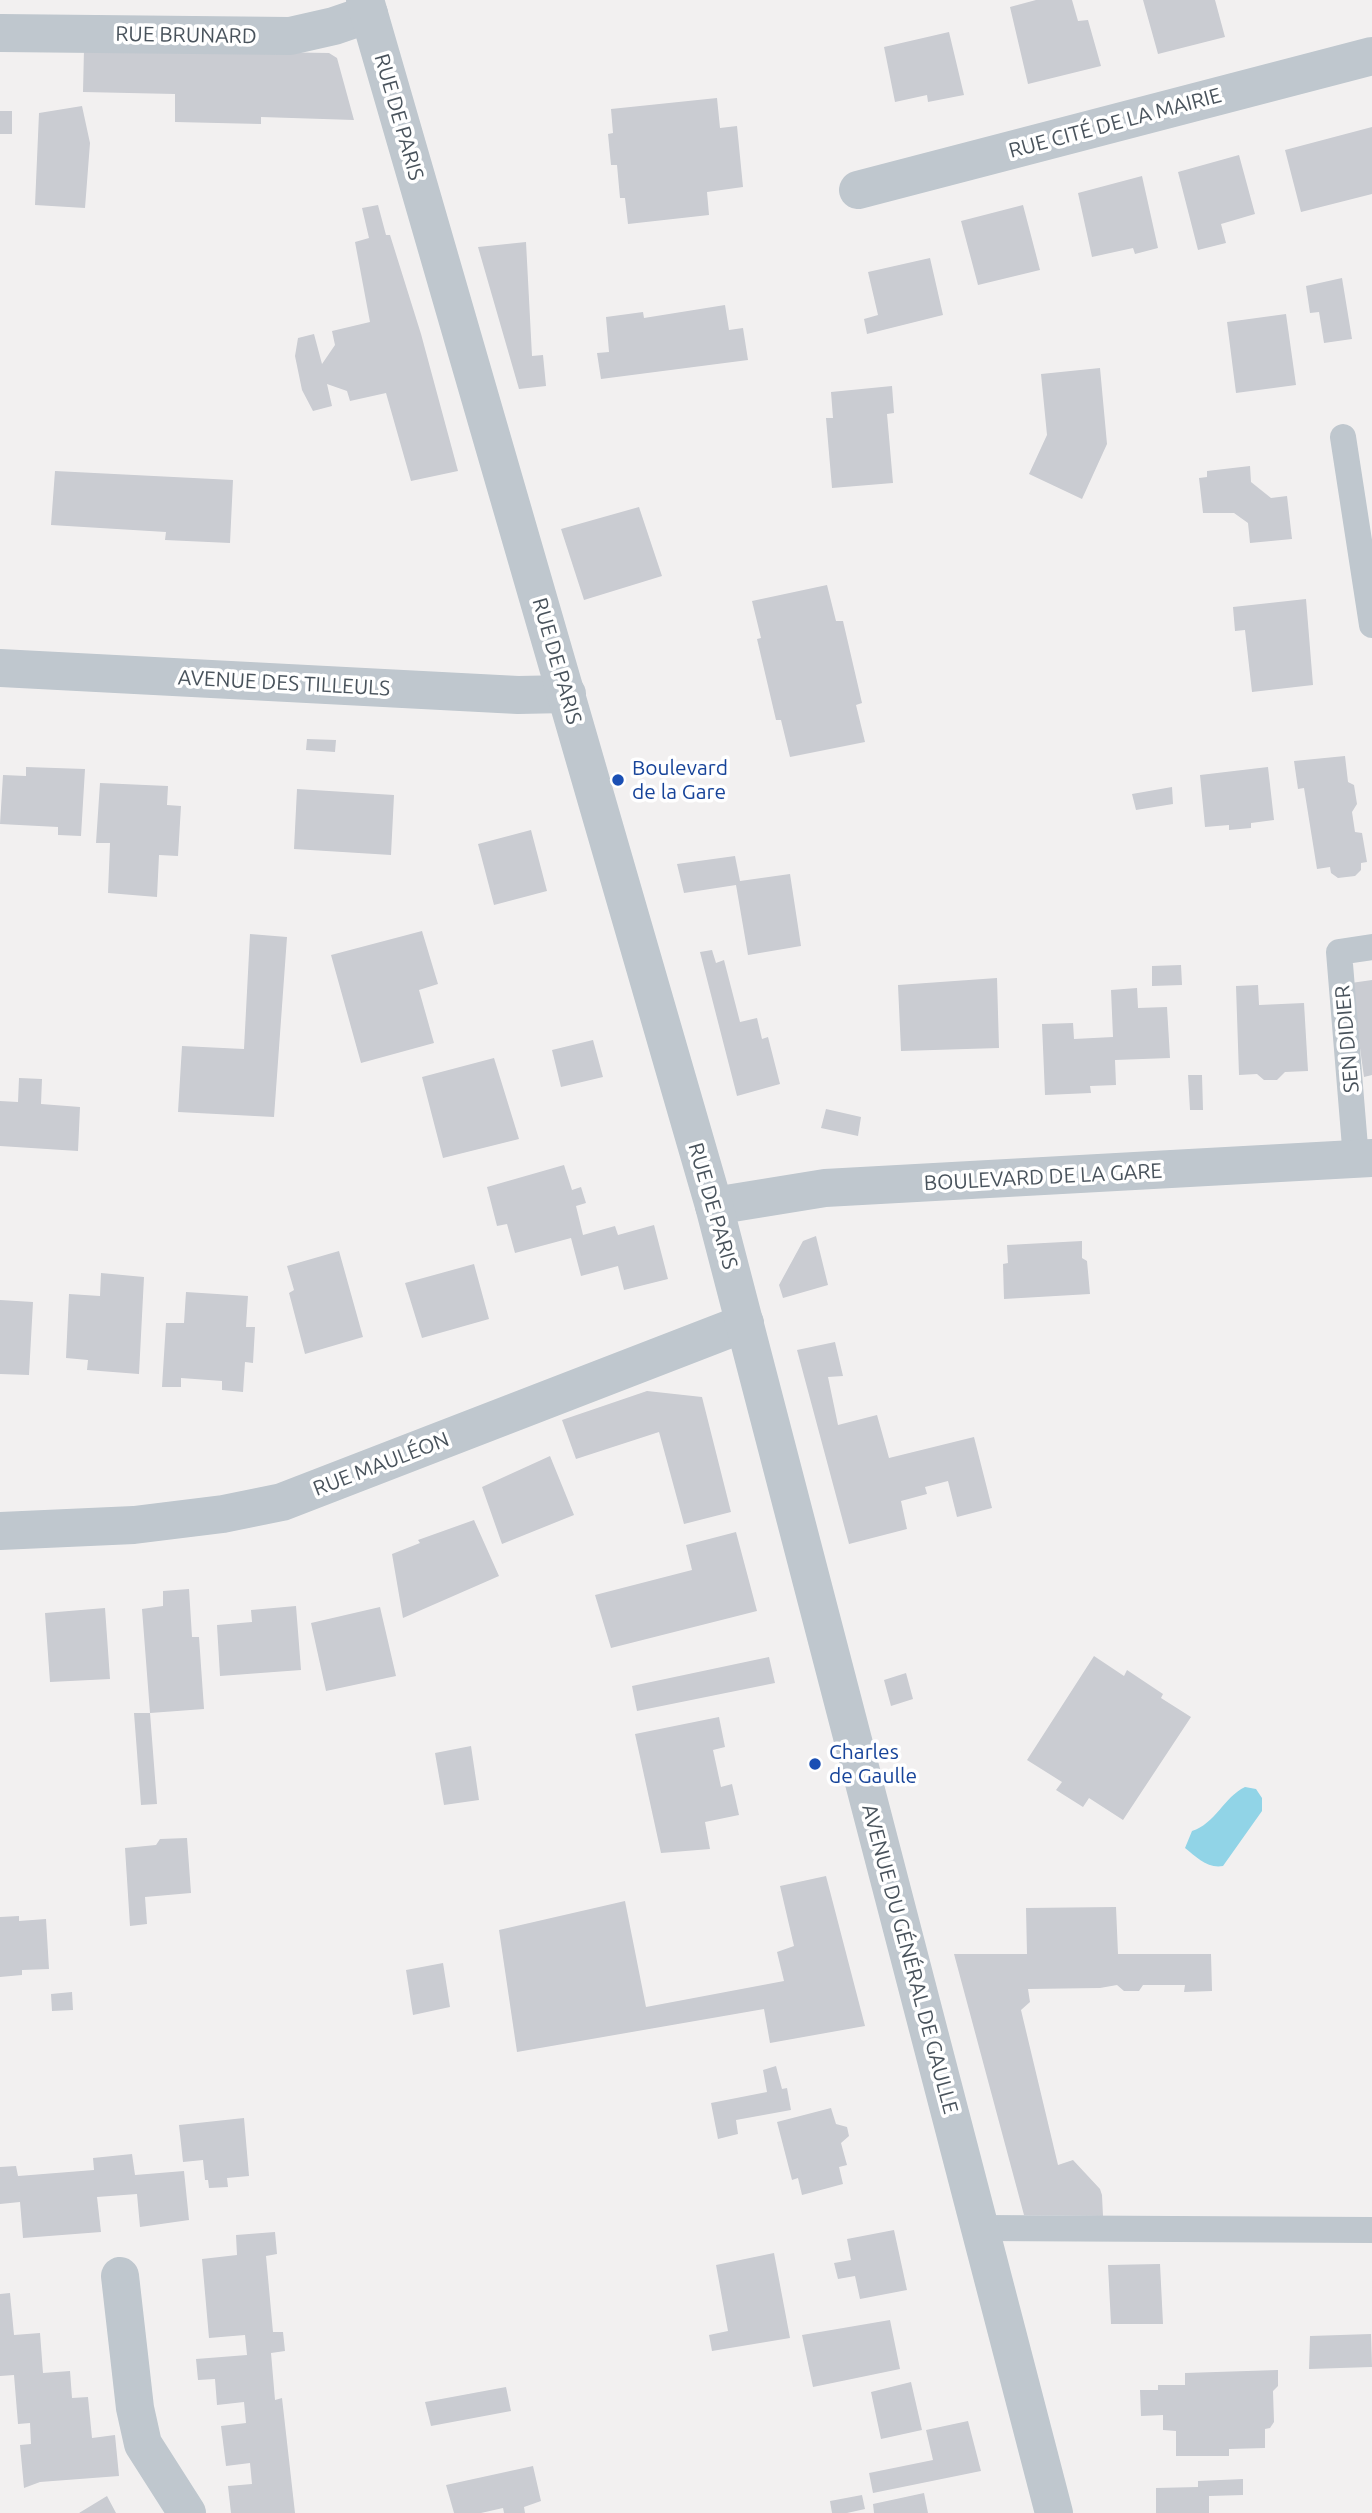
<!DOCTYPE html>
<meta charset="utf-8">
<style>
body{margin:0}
canvas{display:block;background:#f2f0f0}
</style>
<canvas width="1372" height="2513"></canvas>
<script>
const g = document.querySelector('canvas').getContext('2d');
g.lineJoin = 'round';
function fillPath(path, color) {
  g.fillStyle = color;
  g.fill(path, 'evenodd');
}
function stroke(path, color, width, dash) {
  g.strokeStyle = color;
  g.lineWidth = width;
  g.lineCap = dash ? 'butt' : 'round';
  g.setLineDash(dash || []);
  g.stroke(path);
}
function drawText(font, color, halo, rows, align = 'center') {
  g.font = font + ' Ubuntu,sans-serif';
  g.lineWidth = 7;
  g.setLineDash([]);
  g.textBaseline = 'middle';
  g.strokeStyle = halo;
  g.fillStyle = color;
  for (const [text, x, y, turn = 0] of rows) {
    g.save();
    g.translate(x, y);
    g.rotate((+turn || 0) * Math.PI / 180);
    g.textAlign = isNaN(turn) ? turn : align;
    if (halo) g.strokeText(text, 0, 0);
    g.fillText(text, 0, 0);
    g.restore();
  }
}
const water = new Path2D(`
 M1245,1787L1256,1789L1262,1798V1811L1223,1866C1208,1869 1196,1857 1185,1848L1192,1831C1215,1824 1224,1797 1245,1787Z`);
const building = new Path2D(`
 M1036,0H1072L1078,21L1088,20L1101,66L1028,84L1010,7Z
 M1143,0H1215L1225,37L1158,54Z
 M949,32L964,95L928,102L927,95L895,102L884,47Z
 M84,49L329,53L337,58L354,120L261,117V124L175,122V94L83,92Z
 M717,98L720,128L737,126L743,187L707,192L709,215L628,224L625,198H620L617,165H611L608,134L613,133L611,109Z
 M82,106L90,143L85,208L35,205L39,113Z
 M0,111H12V134H0Z
 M1372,127V194L1301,212L1285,150Z
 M1239,155L1255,214L1221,224L1226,243L1198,250L1178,172Z
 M1142,176L1158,248L1135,254L1133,248L1092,257L1078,193Z
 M378,205L386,235H390L421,334L458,471L411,481L386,393L350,401L347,391L327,384L332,406L313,411L302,390L295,356L298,338L314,334L322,364L335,345L332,331L370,322L355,242L369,238L362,208Z
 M1023,205L1040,270L978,285L961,221Z
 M526,242L532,356L543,355L546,386L519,389L478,247Z
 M930,258L943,315L867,334L864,319L878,315L868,272Z
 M1342,278L1352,339L1324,343L1319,312L1310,313L1306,286Z
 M725,305L729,330L743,328L748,360L601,379L597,353L609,352L606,317L643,312L644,318Z
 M1286,314L1296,385L1236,393L1227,322Z
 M1100,368L1107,444L1082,499L1029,474L1047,435L1041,374Z
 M892,386L894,413L887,414L893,483L832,488L826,418H833L831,392Z
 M1250,466L1251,482L1271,498L1287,496L1292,539L1250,543L1248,523L1234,513H1203L1199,478L1207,477V471Z
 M55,471L233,480L230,543L165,540L166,532L51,525Z
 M639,507L662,576L584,600L561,529Z
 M827,585L836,621H843L862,703L856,705L865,742L790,757L781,720H776L757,639L761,638L752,601Z
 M1306,599L1313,685L1252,692L1245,630L1235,631L1233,607Z
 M307,739L336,740L335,752L306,750Z
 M1345,756L1348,782L1354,785L1357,804L1352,812L1355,832L1362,833L1367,862L1361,863V870L1355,876L1338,878L1331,873L1330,867L1317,869L1304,788L1298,789L1294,761Z
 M26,767L85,769L81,836L58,835V827L0,824L3,775L26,776Z
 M1268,767L1274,820L1251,823V828L1229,830V825L1205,827L1200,775Z
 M100,783L168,786L167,805L181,806L178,856L159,855L157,897L108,893L110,843H96Z
 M1172,787L1173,804L1136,810L1132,794Z
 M297,789L394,795L391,855L294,849Z
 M531,830L547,891L494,905L478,844Z
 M735,856L740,881L790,874L801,946L748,955L736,885L684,893L677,864Z
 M422,931L438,984L419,990L434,1043L361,1063L331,955Z
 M250,934L287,937L274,1117L178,1112L182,1046L244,1049Z
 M712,950L716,963L724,960L740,1022L757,1018L762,1039L768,1037L780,1084L737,1096L700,952Z
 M1181,965L1182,985L1152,986V966Z
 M997,978L999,1048L901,1051L898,985Z
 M1372,980V1075L1364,1077L1351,983Z
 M1258,985L1259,1005L1304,1003L1308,1071L1285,1072L1277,1080H1264L1257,1074L1239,1075L1236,986Z
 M1137,988L1138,1008L1167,1007L1170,1058L1115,1060L1116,1085L1090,1086L1091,1093L1045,1095L1042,1024L1073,1023L1074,1039L1113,1037L1111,990Z
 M593,1040L603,1077L561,1087L552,1050Z
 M494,1058L519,1139L443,1158L422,1077Z
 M1188,1075H1202L1203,1110H1190Z
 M19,1078L42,1079L41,1104L80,1107L78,1151L0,1146V1101L18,1102Z
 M826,1109L861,1117L858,1136L821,1128Z
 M564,1165L572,1190L581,1187L586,1203L576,1206L583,1235L615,1226L618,1235L654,1225L668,1279L624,1290L618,1266L581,1276L571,1238L515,1253L507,1224L497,1226L487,1187Z
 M816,1236L828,1285L783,1298L779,1285L803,1241Z
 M1082,1241V1258L1087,1261L1090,1294L1004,1299L1003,1264L1008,1263L1007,1245Z
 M339,1251L363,1337L305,1354L289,1293L294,1290L287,1266Z
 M474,1264L489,1319L422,1338L405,1283Z
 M101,1273L144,1277L139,1374L87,1370L88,1360L66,1358L69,1294L100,1296Z
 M186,1292L248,1296L246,1327H255L253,1363L245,1362L243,1392L222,1390V1381L181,1378V1387H162L166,1323H184Z
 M0,1300L33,1302L29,1375L0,1374Z
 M835,1342L843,1376L828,1377L838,1425L877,1415L889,1458L974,1437L992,1508L957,1517L948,1481L925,1487L927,1494L901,1501L907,1529L849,1544L797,1350Z
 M647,1391L702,1397L731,1512L684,1524L659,1432L576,1459L562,1420Z
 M550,1456L574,1515L502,1544L482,1487Z
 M474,1520L499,1576L403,1618L392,1554L420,1543L418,1540Z
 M736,1532L757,1611L611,1648L595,1595L692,1570L686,1545Z
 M189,1589L192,1637H199L204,1709L150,1713L142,1609L163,1606V1591Z
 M296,1606L301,1670L220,1676L217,1625L252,1622L251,1610Z
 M380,1607L396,1676L326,1691L311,1623Z
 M105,1608L110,1679L50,1682L45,1613Z
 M1094,1656L1124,1676L1127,1670L1163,1694L1161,1698L1191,1717L1123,1820L1089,1798L1083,1807L1056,1790L1062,1782L1027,1760Z
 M769,1657L775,1683L637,1711L632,1686Z
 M906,1673L913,1699L891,1706L884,1680Z
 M134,1713H150L157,1804L141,1805Z
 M719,1717L725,1747L713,1750L721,1787L732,1784L739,1815L705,1822L710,1849L661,1853L635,1734Z
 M471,1746L479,1800L444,1805L435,1753Z
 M187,1838L191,1893L145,1897L147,1924L130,1926L125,1848L156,1845L160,1839Z
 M826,1876L865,2026L770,2043L764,2009L517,2052L499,1930L625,1901L646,2007L784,1981L777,1952L794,1946L780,1886Z
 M1116,1907L1118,1954H1211L1212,1991L1184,1992L1185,1985H1143L1139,1991H1124L1117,1985L1100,1988L1028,1989L1030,2002L1021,2010L1058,2165L1073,2160L1100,2189L1102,2195L1103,2216L1024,2215L954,1954H1027L1026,1908Z
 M19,1916V1921L46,1919L49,1969L22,1970V1975L0,1977V1917Z
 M443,1963L450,2007L413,2015L406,1970Z
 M72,1992L73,2010L52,2011L51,1994Z
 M776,2066L782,2089L787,2088L791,2110L736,2120L738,2134L718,2139L711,2103L767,2092L763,2070Z
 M831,2108L836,2124L847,2127L849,2136L841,2143L847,2165L839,2167L843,2184L802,2195L798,2178L792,2180L777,2122Z
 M244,2118L249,2176L227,2178L228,2187L209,2188L208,2180H205L203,2160L183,2162L179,2125Z
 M132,2154L135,2175L184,2171L189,2220L140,2227L137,2194L97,2197L101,2232L23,2238L20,2202L0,2204V2167L16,2166L18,2176L94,2170L93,2158Z
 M894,2230L907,2290L860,2299L855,2276L838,2279L834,2263L851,2260L847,2239Z
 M275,2232L277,2254L266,2256L273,2332H283L285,2351L271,2353L275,2400L282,2398L295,2513H231L228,2486L252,2484L250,2463L226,2466L221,2426L246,2423L244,2402L217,2405L215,2379L198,2380L196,2359L247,2355L245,2335L209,2338L202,2259L237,2255L236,2235Z
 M774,2253L790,2338L712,2351L709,2335L728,2331L716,2265Z
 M1160,2264L1163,2324H1111L1108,2265Z
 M10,2293L14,2335L40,2333L43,2373L70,2371L72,2398L88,2397L92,2438L115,2435L119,2476L40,2482L24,2488L20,2445L31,2444L30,2423L18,2424L14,2375L0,2376V2294Z
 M890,2320L900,2369L813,2387L802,2335Z
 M1371,2334L1372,2367L1309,2369L1310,2336Z
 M1278,2370V2386L1273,2391L1274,2422L1270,2428L1265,2429V2448L1229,2449V2456H1176V2431L1163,2430V2415L1141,2416L1140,2390H1158V2385H1185V2373Z
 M911,2382L922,2430L881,2439L871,2392Z
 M506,2387L511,2411L431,2426L425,2402Z
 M968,2421L981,2471L873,2493L869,2473L933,2460L926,2430Z
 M533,2466L541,2501L524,2507L525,2513H504L503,2508L481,2513H454L446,2485Z
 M1243,2479V2495L1209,2496V2513H1156V2488L1198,2487V2481Z
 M924,2493L928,2513H874L873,2504Z
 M862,2495L865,2509L847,2513H832L830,2501Z
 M107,2496L116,2513H79Z`);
const service = new Path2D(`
 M1343,437L1372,625
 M1356,1159L1339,952L1372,947
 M979,2228L1372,2230`);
const minor = new Path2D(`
 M0,33L290,36L334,26L369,14
 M858,190L1372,56
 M0,668L518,695L567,694
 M714,1206L825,1188L1372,1158
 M0,1531L134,1525L223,1514L282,1502L745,1323
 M120,2276L135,2408L143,2444L187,2513`);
const tertiary = new Path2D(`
 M365,0L714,1206L1054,2513`);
const markers = [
 [618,780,7,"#1a4fb4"],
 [815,1764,7,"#1a4fb4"]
];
const streetNames = [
 ["RUE BRUNARD",186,35,1],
 ["RUE DE PARIS",399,117,74],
 ["RUE CITÉ DE LA MAIRIE",1115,123,-15],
 ["RUE DE PARIS",557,661,74],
 ["AVENUE DES TILLEULS",284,683,3],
 ["SEN DIDIER",1347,1039,-95],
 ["BOULEVARD DE LA GARE",1043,1177,-3],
 ["RUE DE PARIS",713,1206,74],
 ["RUE MAULÉON",381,1464,-21],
 ["AVENUE DU GÉNÉRAL DE GAULLE",910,1959,75]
];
const transitNames = [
 ["Boulevard",632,768],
 ["de la Gare",632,792],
 ["Charles",829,1752],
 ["de Gaulle",829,1776]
];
fillPath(water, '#91d4e7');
fillPath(building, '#caccd2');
stroke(service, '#bfc7ce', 26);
stroke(minor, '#bfc7ce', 38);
stroke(tertiary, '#bfc7ce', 38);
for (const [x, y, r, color] of markers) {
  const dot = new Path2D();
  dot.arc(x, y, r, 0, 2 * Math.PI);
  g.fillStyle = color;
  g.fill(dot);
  stroke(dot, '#fff', 2.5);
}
drawText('21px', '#49535c', '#fff', streetNames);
drawText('21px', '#164399', '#fff', transitNames, 'left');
</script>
